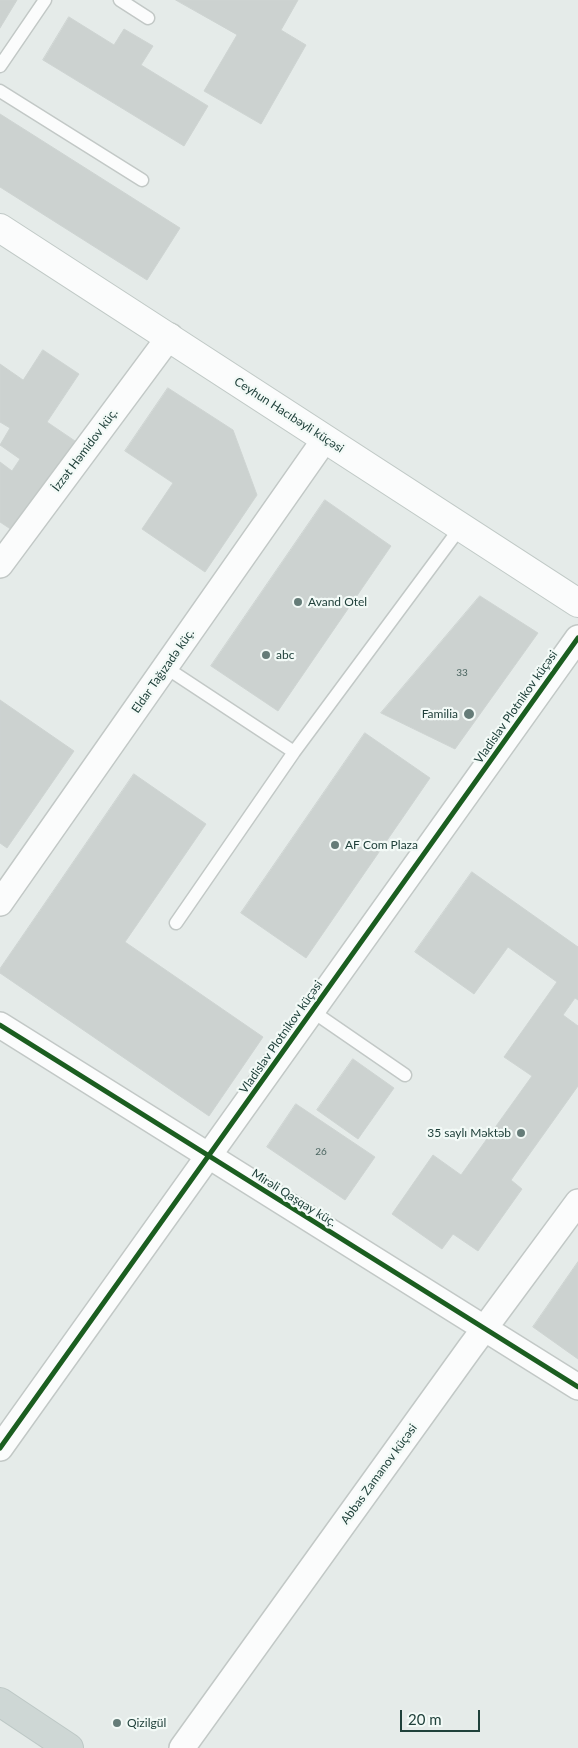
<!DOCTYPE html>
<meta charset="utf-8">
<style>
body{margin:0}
#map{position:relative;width:578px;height:1748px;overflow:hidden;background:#e5ebe9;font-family:Lato,sans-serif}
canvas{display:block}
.scale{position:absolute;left:400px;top:1710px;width:80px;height:22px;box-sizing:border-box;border:2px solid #20413b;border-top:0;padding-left:6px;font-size:15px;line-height:18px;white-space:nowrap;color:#20413b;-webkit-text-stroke:4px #f3faf7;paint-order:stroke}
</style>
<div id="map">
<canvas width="578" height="1748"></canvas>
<div class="scale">20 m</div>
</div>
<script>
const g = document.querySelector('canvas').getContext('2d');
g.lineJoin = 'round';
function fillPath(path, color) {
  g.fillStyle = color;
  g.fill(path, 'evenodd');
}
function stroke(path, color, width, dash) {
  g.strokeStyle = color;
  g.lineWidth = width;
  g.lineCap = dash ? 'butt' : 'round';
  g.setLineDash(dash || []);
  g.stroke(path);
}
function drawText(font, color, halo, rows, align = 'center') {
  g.font = font + ' Lato,sans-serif';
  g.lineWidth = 4.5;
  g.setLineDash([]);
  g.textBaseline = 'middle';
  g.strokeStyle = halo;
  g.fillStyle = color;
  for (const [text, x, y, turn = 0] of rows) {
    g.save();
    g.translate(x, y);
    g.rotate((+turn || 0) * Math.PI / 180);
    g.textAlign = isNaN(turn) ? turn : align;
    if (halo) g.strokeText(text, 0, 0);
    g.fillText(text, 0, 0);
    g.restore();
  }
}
const building = new Path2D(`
 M0,0H17L0,28Z
 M176,0H298L281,30L306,45L261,124L204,91L237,35Z
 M69,17L114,45L124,29L153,46L141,65L208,106L184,146L43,60Z
 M0,114L180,228L147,280L0,187Z
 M43,350L79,374L47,422L75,441L12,530L0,522V462L12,471L20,459L0,445L10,428L0,422V364L23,380Z
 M168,388L233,430L257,495L205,572L142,529L173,483L125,451Z
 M325,500L391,546L278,711L211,666Z
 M480,596L538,633L455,749L381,713Z
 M0,700L74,751L7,848L0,843Z
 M365,733L430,778L306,958L241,913Z
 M134,774L206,824L125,942L263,1037L209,1116L0,973V969Z
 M472,872L578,947V1000L575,998L563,1015L578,1026V1086L511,1180L522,1189L478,1251L453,1234L442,1249L392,1214L433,1155L461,1175L532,1076L504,1057L557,982L508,947L474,994L415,952Z
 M353,1059L394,1088L358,1139L317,1110Z
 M296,1104L375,1157L345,1200L267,1147Z
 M578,1262V1359L533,1327Z`);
const service = new Path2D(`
 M120,0L148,18
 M0,66L45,0
 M0,91L142,180
 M165,667L294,752
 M176,923L294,752L460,528
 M312,1011L405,1075`);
const minor = new Path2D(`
 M0,565L170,336
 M0,903L325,439
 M0,1025L578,1387
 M0,1448L578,638
 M182,1748L470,1348L578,1202`);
const secondary = new Path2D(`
 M0,228L578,603`);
const primary = new Path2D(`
 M0,1702L69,1748`);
const cycleway = new Path2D(`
 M0,1025L578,1387
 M0,1448L578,638`);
const markers = [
 [298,602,5,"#657c78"],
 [266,655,5,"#657c78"],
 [469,714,6,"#657c78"],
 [335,845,5,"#657c78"],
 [521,1133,5,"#657c78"],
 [117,1723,5,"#657c78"]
];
const numberNames = [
 ["33",462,673],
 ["26",321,1152]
];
const streetNames = [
 ["Ceyhun Hacıbəyli küçəsi",289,415,33],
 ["İzzət Həmidov küç.",85,450,-53],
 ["Eldar Tağızadə küç.",163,671,-55],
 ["Vladislav Plotnikov küçəsi",516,707,-55],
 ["Vladislav Plotnikov küçəsi",281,1037,-55],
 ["Mirəli Qaşqay küç.",294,1198,32],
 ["Abbas Zamanov küçəsi",379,1474,-54]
];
const poiNames = [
 ["Avand Otel",308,602],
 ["abc",276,655],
 ["Familia",458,714,"right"],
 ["AF Com Plaza",345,845],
 ["35 saylı Məktəb",511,1133,"right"],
 ["Qizilgül",127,1723]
];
fillPath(building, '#ccd2d0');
stroke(building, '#ced4d2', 1);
stroke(service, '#c2c8c6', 15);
stroke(minor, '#c2c8c6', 28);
stroke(secondary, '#c0c9c6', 30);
stroke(primary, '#bcc7c5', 30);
stroke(service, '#fbfcfc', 12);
stroke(minor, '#fbfcfc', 25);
stroke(secondary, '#fbfcfc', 28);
stroke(primary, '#ced7d5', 28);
stroke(cycleway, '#1b5e20', 5);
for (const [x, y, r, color] of markers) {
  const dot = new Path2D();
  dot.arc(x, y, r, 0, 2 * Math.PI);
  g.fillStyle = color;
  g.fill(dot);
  stroke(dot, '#f3faf7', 2);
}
drawText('10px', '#4c6661', null, numberNames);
drawText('12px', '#20413b', '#f3faf7', streetNames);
drawText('12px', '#20413b', '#f3faf7', poiNames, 'left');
</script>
